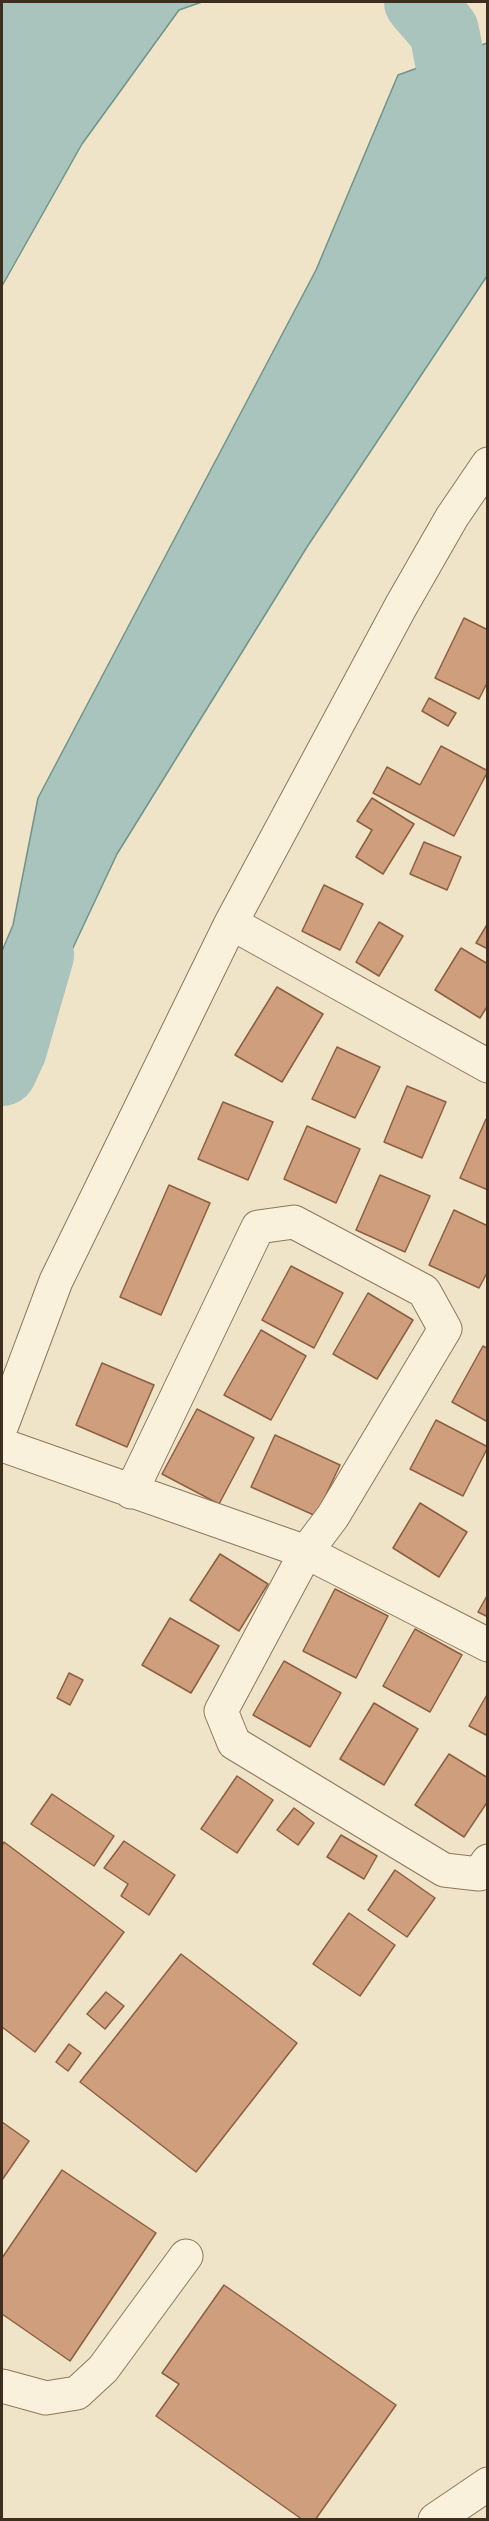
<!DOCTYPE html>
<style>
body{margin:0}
#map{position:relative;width:489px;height:2521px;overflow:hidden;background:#f0e4c8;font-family:Spectral,serif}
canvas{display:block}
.frame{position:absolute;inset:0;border:3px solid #3d2e20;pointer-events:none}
</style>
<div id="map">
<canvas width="489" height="2521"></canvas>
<div class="frame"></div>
</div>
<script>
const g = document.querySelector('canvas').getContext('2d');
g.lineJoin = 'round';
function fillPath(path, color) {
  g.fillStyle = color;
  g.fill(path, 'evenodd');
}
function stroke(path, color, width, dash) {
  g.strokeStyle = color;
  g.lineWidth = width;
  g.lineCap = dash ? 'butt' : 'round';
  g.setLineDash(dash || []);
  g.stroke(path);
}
const water = new Path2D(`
 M2,2H202L179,10L82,144L2,286Z
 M487,43V276L307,547L117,854L40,1018L12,1049L2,1031V951L13,925L38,798L316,270L398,75Z`);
const river = new Path2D(`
 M419,2L444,31L458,102L447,151
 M2,1071L12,1049L39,955`);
const building = new Path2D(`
 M464,618L488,630V681L479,699L435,678Z
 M429,698L456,713L448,726L422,711Z
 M441,746L488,771L454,836L373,793L387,767L420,785Z
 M372,798L414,824L383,874L356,857L372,830L357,821Z
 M424,842L461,857L447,890L410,874Z
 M324,885L363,904L340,950L302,931Z
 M379,922L403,936L379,976L356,962Z
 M488,923V949L476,943Z
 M461,948L488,964V1005L480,1018L435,990Z
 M277,987L323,1014L282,1082L235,1055Z
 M337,1047L380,1067L355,1118L312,1099Z
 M407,1086L446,1102L422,1158L384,1142Z
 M223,1102L273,1122L248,1180L198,1159Z
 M486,1119L488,1120V1190L460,1178Z
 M307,1126L360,1149L336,1203L284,1179Z
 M380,1175L430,1196L405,1252L356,1230Z
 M169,1185L210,1203L161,1315L120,1297Z
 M454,1210L488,1226V1271L479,1288L429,1265Z
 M291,1266L343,1293L314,1348L262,1320Z
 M368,1293L413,1320L377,1379L333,1354Z
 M261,1330L306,1356L271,1420L224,1395Z
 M483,1346L488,1349V1422L452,1402Z
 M102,1363L154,1385L127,1447L76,1425Z
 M197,1409L254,1438L219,1504L162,1474Z
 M436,1420L488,1447L463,1496L410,1469Z
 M275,1435L340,1465L316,1516L251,1487Z
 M420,1503L467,1532L439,1577L393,1548Z
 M220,1554L268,1584L239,1631L190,1600Z
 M335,1589L388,1616L356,1678L303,1651Z
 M488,1594V1617L478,1612Z
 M170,1618L219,1646L191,1693L142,1665Z
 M415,1629L462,1655L430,1712L383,1686Z
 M284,1661L341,1693L310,1747L253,1715Z
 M69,1673L83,1680L70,1705L57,1698Z
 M488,1693V1736L469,1726Z
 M374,1703L418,1729L384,1785L340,1759Z
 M449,1754L488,1778V1801L464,1837L415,1805Z
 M237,1776L273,1800L237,1853L201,1829Z
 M52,1794L114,1836L94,1866L31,1824Z
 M294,1808L314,1823L298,1845L277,1830Z
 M341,1835L377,1856L364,1879L327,1857Z
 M124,1841L175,1875L149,1915L121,1896L128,1884L104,1868Z
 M4,1842L124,1932L35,2052L2,2027V1846Z
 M395,1870L435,1898L407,1937L368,1910Z
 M349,1913L395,1945L360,1996L313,1964Z
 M181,1954L297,2043L196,2172L80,2082Z
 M106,1992L124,2006L105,2029L87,2014Z
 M69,2044L81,2053L68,2071L56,2062Z
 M2,2122L29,2141L2,2180Z
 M62,2170L156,2233L70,2361L2,2314V2258Z
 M224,2285L396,2405L315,2520H303L156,2416L179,2384L162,2373Z`);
const minor = new Path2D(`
 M231,923L488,1066
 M2,1425L56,1281L231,923L401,606L452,517L488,464
 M2,1445L306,1552L488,1645
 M131,1492L258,1227L294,1222L424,1291L445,1329L333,1516L306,1552L221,1711L234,1743L444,1870L479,1874L488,1861
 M2,2386L46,2398L77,2393L103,2369L186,2256
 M435,2520L488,2484`);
fillPath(water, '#a9c4bc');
stroke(water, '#6f938a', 1.5);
stroke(river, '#a9c4bc', 70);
fillPath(building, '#cf9f7d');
stroke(building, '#8d5f41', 1.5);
stroke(minor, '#8d765c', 35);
stroke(minor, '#faf1dc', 33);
</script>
